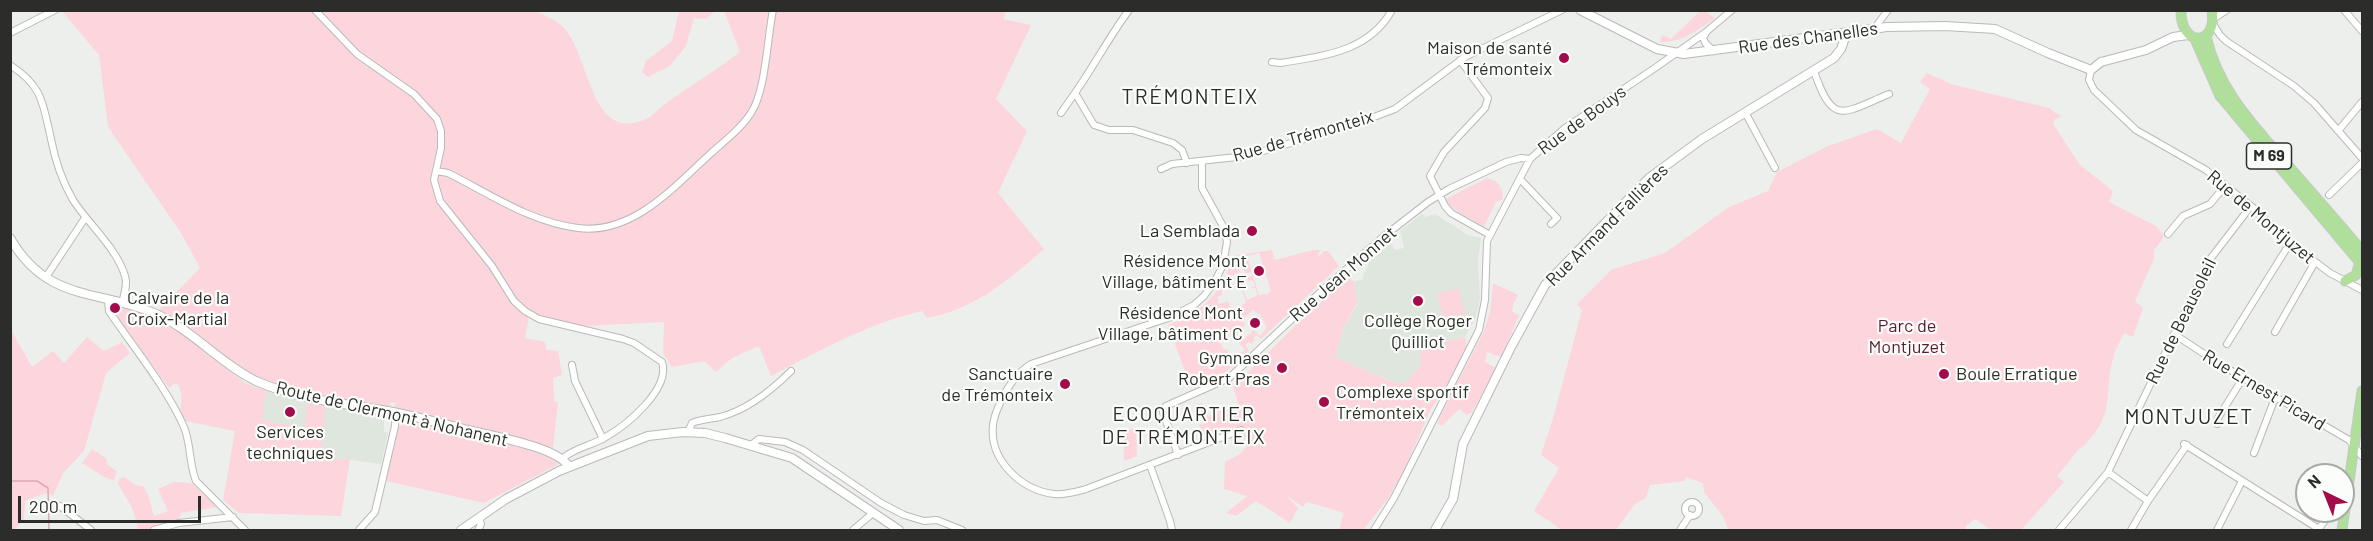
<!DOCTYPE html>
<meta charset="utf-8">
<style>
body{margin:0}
#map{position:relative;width:2373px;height:541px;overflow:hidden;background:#edefec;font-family:Barlow,sans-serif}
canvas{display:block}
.frame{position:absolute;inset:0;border:12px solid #2c2d2b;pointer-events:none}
.north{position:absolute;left:2295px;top:463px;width:60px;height:60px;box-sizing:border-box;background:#fbfdfa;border:2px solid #a8aaa7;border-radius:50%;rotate:317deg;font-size:16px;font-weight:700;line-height:24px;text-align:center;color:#2c2d2b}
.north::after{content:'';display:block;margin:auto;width:21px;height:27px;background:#a20c4b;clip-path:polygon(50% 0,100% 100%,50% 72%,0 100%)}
.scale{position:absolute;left:18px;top:496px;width:183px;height:27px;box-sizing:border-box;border:3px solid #2c2d2b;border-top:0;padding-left:8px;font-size:18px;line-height:21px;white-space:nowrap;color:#2c2d2b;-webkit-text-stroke:4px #fbfdfa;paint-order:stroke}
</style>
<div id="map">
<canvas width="2373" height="541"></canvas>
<div class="frame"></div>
<div class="north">N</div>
<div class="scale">200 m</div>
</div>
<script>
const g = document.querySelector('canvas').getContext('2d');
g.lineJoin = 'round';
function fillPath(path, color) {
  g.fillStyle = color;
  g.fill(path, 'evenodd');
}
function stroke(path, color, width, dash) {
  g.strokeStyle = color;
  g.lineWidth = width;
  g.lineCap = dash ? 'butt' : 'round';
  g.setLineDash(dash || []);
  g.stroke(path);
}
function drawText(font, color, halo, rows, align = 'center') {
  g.font = font + ' Barlow,sans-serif';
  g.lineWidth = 4.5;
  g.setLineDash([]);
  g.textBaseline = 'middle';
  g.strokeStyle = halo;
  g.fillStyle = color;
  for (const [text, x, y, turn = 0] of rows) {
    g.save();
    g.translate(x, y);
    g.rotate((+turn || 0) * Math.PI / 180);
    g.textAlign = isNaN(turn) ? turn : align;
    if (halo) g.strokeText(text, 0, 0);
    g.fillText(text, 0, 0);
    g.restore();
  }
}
const built = new Path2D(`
 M1422,214L1425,217L1435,214L1468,235L1481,238L1478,261L1480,299L1476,317L1465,337L1422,348L1420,366L1404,384L1391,381L1334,357L1342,331L1357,305L1354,282L1363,279V276L1370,261L1388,245L1392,244L1395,250L1404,248L1400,231Z
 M266,390L285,397L384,414V432L388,433L381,464L321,456L324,406L306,428L261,420Z`);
const green = new Path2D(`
 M1701,10L1705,11L1715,18C1697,30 1682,43 1660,42L1662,35L1671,39Z
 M62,11H537C545,16 558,21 564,28C590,55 590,147 648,118C654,115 659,108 665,104C690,86 716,70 740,52L724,11H1006L1003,19L1031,25L996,99L1027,131L998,193L1044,249C1009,280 973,310 927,318L922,311C869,323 819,351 771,376L759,346L732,358L716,372L704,361L672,367L663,353L664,322L583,326L529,317L525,338L545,342L546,350L558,351L562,375L553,378L554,401L558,403L553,448L395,408V403L391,402L389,407L294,391L244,371L159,310L200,268L181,233L108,127L99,55Z
 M679,11H715L706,19L694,18L686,46L670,66L648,77L642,72L646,61L672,41Z
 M1927,73L1951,84L2049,108L2061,116L2054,120L2053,124L2080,165L2113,191L2109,202L2156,226C2168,239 2163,238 2154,250V259L2135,301L2143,308L2133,337L2124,333C2121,340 2116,348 2114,355C2102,396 2118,411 2083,447L2080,448L2057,476L2064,482L2021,530H1992L1975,519L1966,526V530H1729L1722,515L1704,492L1703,483L1686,477L1685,481L1650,485L1646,498L1635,504L1616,530H1562L1534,511L1559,468L1541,455L1554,415L1582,310L1577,304L1611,270L1665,253L1729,207L1768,191L1777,172L1828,146L1877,129L1901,143L1930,89L1920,82Z
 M1487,178C1498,180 1503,188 1503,199L1496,202L1484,227L1449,206L1446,199Z
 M1272,250L1275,260L1313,250H1321L1318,254L1319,256L1324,251H1328L1339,266L1261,339L1256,335L1253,338L1255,340L1251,344L1249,342L1245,345L1249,350C1234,366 1213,386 1190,385L1168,325C1199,314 1221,295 1231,262L1236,264L1239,268L1243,267L1240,260L1232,256ZM1259,253L1271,291L1266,295L1265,294L1259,295L1247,256ZM1243,268L1246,274L1251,272L1252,276L1247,278L1248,281L1253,280L1255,286L1251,288H1255L1258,295L1247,300L1240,282L1229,286L1228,282L1233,279L1231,276L1240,272L1239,270ZM1239,283L1246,301L1244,304L1232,311L1228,301L1219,304L1217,297L1224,294H1222V289ZM1253,310L1260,315L1267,327L1260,336L1253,329L1251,333L1239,343L1245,350L1234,357L1226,349L1224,350L1222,347L1223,346L1219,342L1230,332H1233L1234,336L1246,324L1243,323V319Z
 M1349,277L1354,282L1357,303L1342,331L1335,357L1390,381L1404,384L1420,366L1421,348L1465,337L1467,349L1461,362L1430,411L1404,471L1387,500L1363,530H1339L1344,513L1307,502L1303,507L1287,496L1298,508L1290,523L1256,501L1236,516L1226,513L1247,496L1224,489L1225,462L1240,454L1249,444L1247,438L1243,439L1241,432L1244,431L1242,425L1204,439L1199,425L1203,423L1197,404L1202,403L1209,417L1212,413L1239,406L1233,387L1295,326Z
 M1493,283L1518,295L1513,305L1512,311L1519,316L1501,357L1487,352L1485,362L1496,368L1472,412L1467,415L1459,409L1442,426L1437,423L1484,331L1490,312Z
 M1458,288L1465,314L1444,320L1437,294Z
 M115,305L156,317L176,329L245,383L266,390L262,420L305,428L307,404L325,406L321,456L350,460L341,516L239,513L223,500L235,431L185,421L180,412C182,402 183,390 176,383L169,388C150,361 129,337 112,309Z
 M11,330L32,367L53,351L64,363L87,337L104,351L122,342L130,353L106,373L84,451L63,473L53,496L45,493L25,501L24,519L14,530H10Z
 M409,419L540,452L558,462L557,465L484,503L386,481L397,428Z
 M1136,429L1137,456L1124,461L1123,430Z
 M92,449L106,458L107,464L117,472L114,480L106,478L82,463Z
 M124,477L135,485L143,486L148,495L154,516L168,511L158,489L174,482L191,483L217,507L181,513L179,519L150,529L141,530L137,527C136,511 126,497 118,484L119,479Z`);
const stream = new Path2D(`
 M10,481H37L48,488L49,530`);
const street = new Path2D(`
 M315,10L357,54L414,94L437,119L441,131V148L434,180L440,201L492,266L514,301L525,311L539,319L623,339L634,343L662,362C671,389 626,426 604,438C590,446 575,448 563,458
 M1129,10C1109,37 1094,66 1075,93L1094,125L1109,130H1133L1173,143L1182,150L1187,163
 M2344,10L2362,31
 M2213,19L2227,10
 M2213,24L2220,35L2226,41L2294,86L2314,103L2362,158
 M1874,29L1888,10
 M10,33L55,10
 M1706,33L1703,38L1706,44L1714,51
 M1460,60L1488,98L1485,108L1444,152L1430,176L1445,206L1451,213L1490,235
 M1272,62L1280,63C1323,56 1369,52 1392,10
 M10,65C43,86 43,104 51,139C55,160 62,181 73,200C89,225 116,247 125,276C128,285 124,294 122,303
 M2091,70L2089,80L2094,90L2136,130L2206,170L2251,206L2290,243L2330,273L2362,290
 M1814,71C1833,127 1843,113 1889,94
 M1745,112L1775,168
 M1061,113L1075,93
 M2338,131L2362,102
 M1202,162V188L1224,228L1227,242L1223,265L1215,281L1204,296L1194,305L1171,317L1031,364C1017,373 1009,384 1002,399C998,407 994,416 993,425C989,460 1021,490 1054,494C1065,495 1075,492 1086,489L1241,430
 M1161,169L1172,164L1246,156L1353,125L1395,109L1465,57L1562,10
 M436,171L448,173C490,194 530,222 578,228C632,235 673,188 709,155C723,142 741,129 751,113C766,90 767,39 773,10
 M1520,179L1557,218L1551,224
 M2329,195L2362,163
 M2168,234L2183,216L2210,204L2225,186
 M46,277L85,218
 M108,301L109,311C133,347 167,388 184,427C191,444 189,464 196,481L245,530
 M2275,332L2315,262
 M2174,334L2218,363L2349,440L2362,456
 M2227,344L2290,243
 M572,365L575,381L603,439
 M2217,424L2218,418L2243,378
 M688,432L692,423C702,419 710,419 720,417C747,410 772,390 791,371
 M2184,444L2319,529
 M751,445L759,439L785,442L803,450L881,503L904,515L924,521L937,520L962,530
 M2254,453L2275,398
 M1178,455L1163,412L1166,406L1229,378L1327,286L1383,237L1428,202L1449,189L1506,162L1521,158L1530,159
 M1150,465L1170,521L1172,530
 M2108,472L2148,501
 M1685 509a7 7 0 1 1 14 0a7 7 0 1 1-14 0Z
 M60,506L91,530
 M154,530L179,523L233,517
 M359,530L375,512L395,426L396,413
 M478,530L481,524L479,518
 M853,530L873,513
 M1374,530L1394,498L1479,330L1485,300L1487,241L1530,159L1565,128L1655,68L1706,32L1732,10
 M1680,530L1690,515
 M2059,530L2108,472L2211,258L2251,206
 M2131,530L2148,501L2187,445
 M2217,530L2242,481
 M2318,530L2332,511`);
const secondary = new Path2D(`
 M1580,10L1657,49L1684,54L1887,27L1945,26L1995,29L2048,53L2091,70L2101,62L2146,50L2173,37L2188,35
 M10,238C47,302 96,289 154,313C192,329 219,363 256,381C299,400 348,404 393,412C417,417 441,423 464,429C488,435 559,447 569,467
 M461,530L506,499L559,471L648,436L683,432L705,433L725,438L792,458L899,530
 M1435,530L1453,499L1463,444L1511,347L1545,285L1649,178L1702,139L1834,58L1841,49L1847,32`);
const primary = new Path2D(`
 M2181,10C2180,48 2218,47 2212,10
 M2206,36C2217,88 2253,125 2286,163C2312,193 2337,221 2362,251
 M2195,39L2220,96L2362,265
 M2345,281L2356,275L2360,262
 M2342,530L2362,391`);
const markers = [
 [1564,58,6,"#a20c4b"],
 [1252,231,6,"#a20c4b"],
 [1259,271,6,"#a20c4b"],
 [1418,301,6,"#a20c4b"],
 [115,308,6,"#a20c4b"],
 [1255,323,6,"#a20c4b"],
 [1282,368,6,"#a20c4b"],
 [1944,374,6,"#a20c4b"],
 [1065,384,6,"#a20c4b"],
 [1324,402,6,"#a20c4b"],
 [290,412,6,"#a20c4b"]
];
const shields = [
 [2269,156,45]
];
const shieldNames = [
 ["M 69",2269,156]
];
const streetNames = [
 ["Rue des Chanelles",1808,38,-8],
 ["Rue de Bouys",1582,120,-36],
 ["Rue de Trémonteix",1303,136,-16],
 ["Rue de Montjuzet",2261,217,40],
 ["Rue Armand Fallières",1607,225,-45],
 ["Rue Jean Monnet",1343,274,-41],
 ["Rue de Beausoleil",2181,321,-64],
 ["Rue Ernest Picard",2264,390,31],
 ["Route de Clermont à Nohanent",392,414,13]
];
const poiNames = [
 ["Maison de santé",1552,48],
 ["Trémonteix",1552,69],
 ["La Semblada",1240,231],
 ["Résidence Mont",1247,261],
 ["Village, bâtiment E",1247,282],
 ["Calvaire de la",127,298,"left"],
 ["Croix-Martial",127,319,"left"],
 ["Résidence Mont",1243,313],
 ["Village, bâtiment C",1243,334],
 ["Collège Roger",1418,321,"center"],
 ["Quilliot",1418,342,"center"],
 ["Gymnase",1270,358],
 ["Robert Pras",1270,379],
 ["Sanctuaire",1053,374],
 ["de Trémonteix",1053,395],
 ["Boule Erratique",1956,374,"left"],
 ["Complexe sportif",1336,392,"left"],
 ["Trémonteix",1336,413,"left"],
 ["Services",290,432,"center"],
 ["techniques",290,453,"center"]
];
const parkNames = [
 ["Parc de",1907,326],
 ["Montjuzet",1907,347]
];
const neighbourhoodNames = [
 ["ECOQUARTIER",1184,414],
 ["DE TRÉMONTEIX",1184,437]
];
const quarterNames = [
 ["TRÉMONTEIX",1190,97],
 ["MONTJUZET",2189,417]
];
fillPath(built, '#dfe6dd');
fillPath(green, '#fdd5dd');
stroke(stream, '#dcabb5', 1.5);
stroke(street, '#b8bab7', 8);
stroke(secondary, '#b8bab7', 10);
stroke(primary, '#c8c8c8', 11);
stroke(street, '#fff', 6);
stroke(secondary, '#fff', 8);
stroke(primary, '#b0de9b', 9);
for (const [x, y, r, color] of markers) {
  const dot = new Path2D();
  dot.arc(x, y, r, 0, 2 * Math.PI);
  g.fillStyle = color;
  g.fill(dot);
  stroke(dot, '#fbfdfa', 2);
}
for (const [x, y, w] of shields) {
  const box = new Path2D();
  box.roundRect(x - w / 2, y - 13, w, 26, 4.5);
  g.fillStyle = '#fbfdfa';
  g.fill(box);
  stroke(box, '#2c2d2b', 1.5);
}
drawText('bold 16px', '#2c2d2b', null, shieldNames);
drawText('18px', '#2c2d2b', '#fbfdfa', streetNames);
drawText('18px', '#2c2d2b', '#fbfdfa', poiNames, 'right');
drawText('18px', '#591d2f', '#fbfdfa', parkNames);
g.letterSpacing = '1.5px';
drawText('20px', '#2c2d2b', '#fbfdfa', neighbourhoodNames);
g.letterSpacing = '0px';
g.letterSpacing = '1.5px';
drawText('21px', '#2c2d2b', '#fbfdfa', quarterNames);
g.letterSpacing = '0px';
</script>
